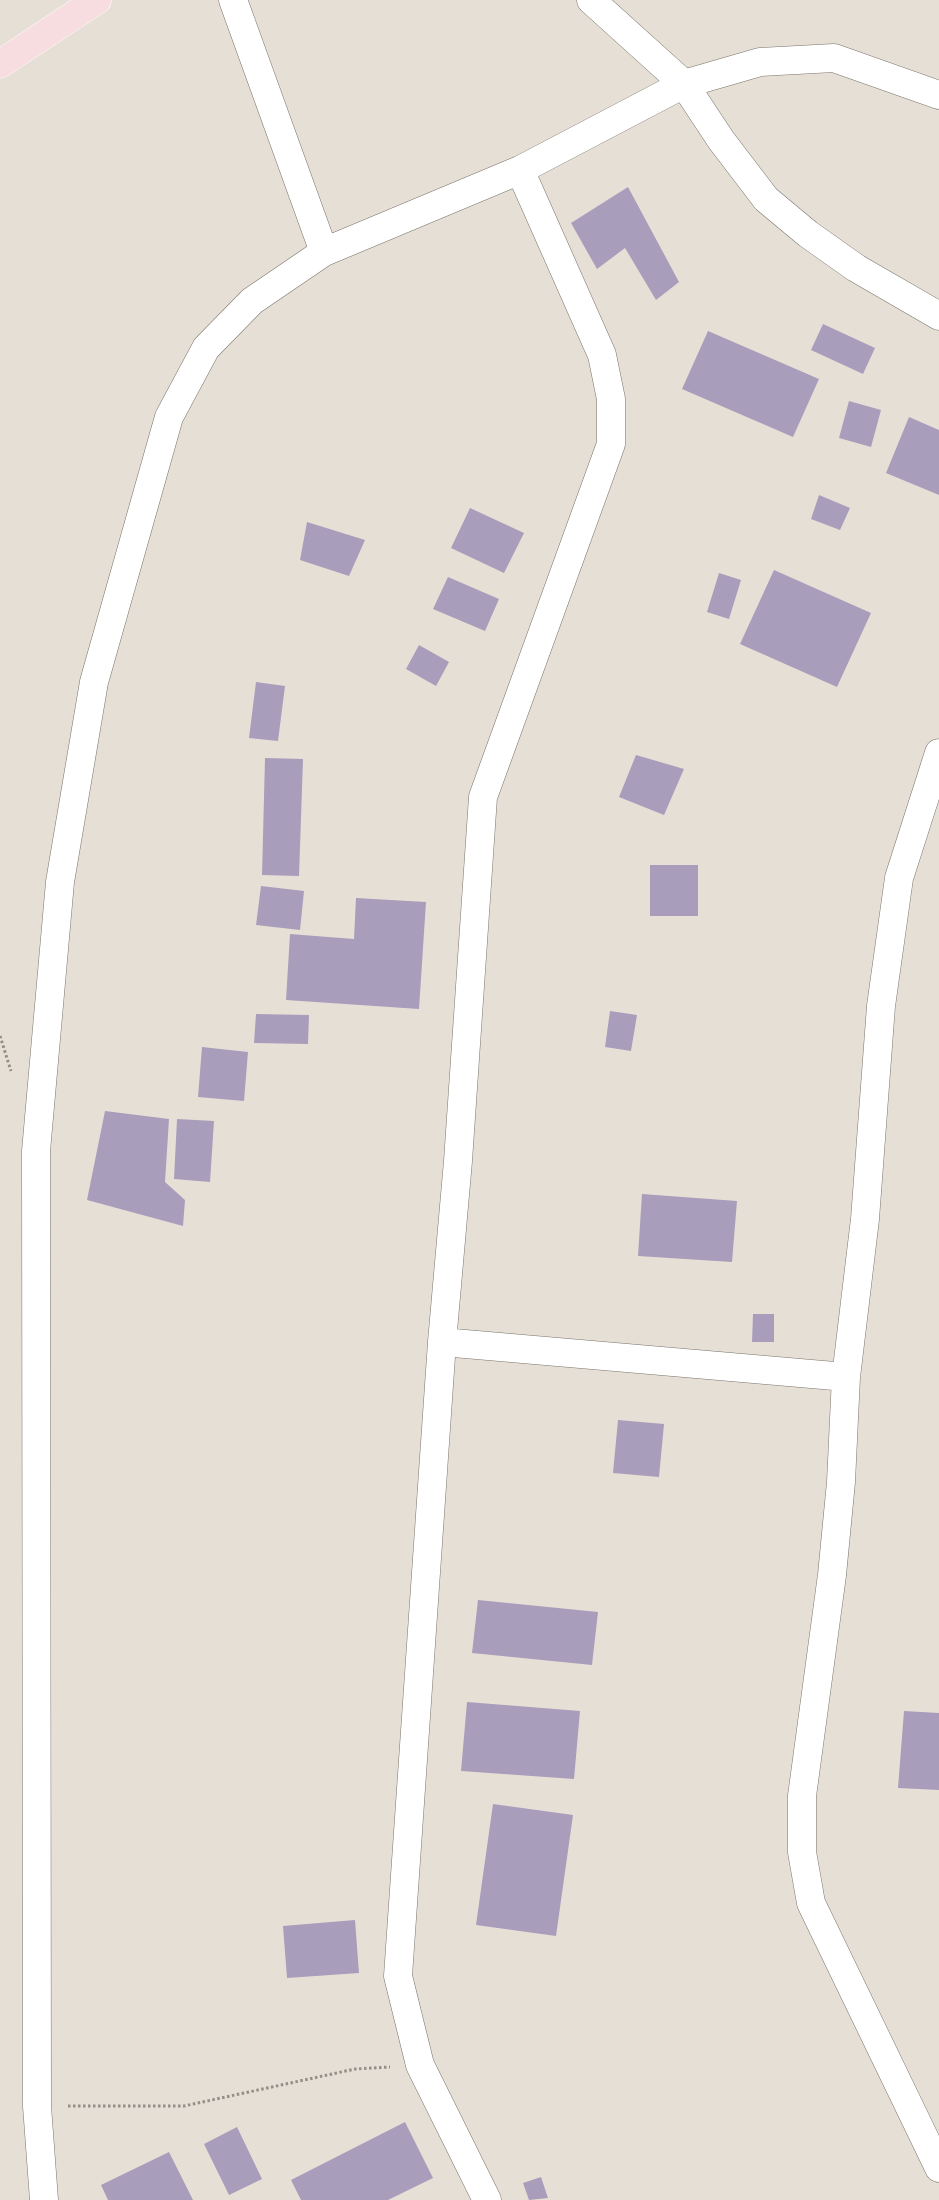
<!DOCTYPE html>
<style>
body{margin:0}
canvas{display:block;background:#e6dfd6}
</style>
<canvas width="939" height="2200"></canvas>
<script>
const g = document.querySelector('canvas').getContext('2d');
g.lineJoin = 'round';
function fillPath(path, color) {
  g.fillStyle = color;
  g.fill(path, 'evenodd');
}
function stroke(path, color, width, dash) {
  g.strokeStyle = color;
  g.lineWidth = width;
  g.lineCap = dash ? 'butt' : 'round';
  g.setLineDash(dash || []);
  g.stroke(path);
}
const building = new Path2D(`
 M628,187L679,282L656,300L625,248L597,269L571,223Z
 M823,324L875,348L863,374L811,350Z
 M708,331L819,379L793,437L682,389Z
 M849,401L881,410L871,447L839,438Z
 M909,417L939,430V495L886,473Z
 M819,495L850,508L840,530L811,519Z
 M470,508L524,533L504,573L451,548Z
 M307,522L365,540L349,576L300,560Z
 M774,570L871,613L837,687L740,644Z
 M719,573L741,580L729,619L707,612Z
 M448,577L499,599L485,631L433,609Z
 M419,645L449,662L436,686L406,669Z
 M256,682L285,686L278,741L249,738Z
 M636,755L684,769L664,815L619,797Z
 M265,758L303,759L299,876L262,875Z
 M650,865H698V916H650Z
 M261,886L304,891L300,930L256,925Z
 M356,898L426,902L419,1009L286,1000L290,934L354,939Z
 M610,1011L637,1015L631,1051L605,1047Z
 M256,1014L309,1015L308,1044L254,1043Z
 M202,1047L248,1052L244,1101L198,1097Z
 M105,1111L169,1119L165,1182L185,1200L183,1226L87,1200Z
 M177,1119L214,1121L210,1182L174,1179Z
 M642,1194L737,1201L732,1262L638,1256Z
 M753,1314H774V1342H752Z
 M618,1420L664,1424L659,1477L613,1473Z
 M478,1600L598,1612L592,1665L472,1653Z
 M467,1702L580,1711L574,1779L461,1771Z
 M904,1711L939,1713V1790L898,1788Z
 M493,1804L573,1815L556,1936L476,1925Z
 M355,1920L359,1973L287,1978L283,1926Z
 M405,2122L433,2178L388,2200H301L291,2180Z
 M237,2127L262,2179L229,2195L204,2144Z
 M169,2152L193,2200H108L101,2185Z
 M541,2177L548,2198L529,2200L523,2183Z`);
const path = new Path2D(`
 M0,1036L11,1071
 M68,2106H184L355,2069L390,2067`);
const minor = new Path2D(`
 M233,0L324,252
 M591,0L684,84L721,140L766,199L808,234L856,268L939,316
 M939,753L899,878L881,1006L865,1219L846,1377L841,1482L832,1575L802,1796V1852L811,1903L939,2168
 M442,1342L846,1377
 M44,2200L37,2106L36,1151L60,882L94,682L169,417L206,348L252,301L324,252L520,170L684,84L760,62L834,58L939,95
 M487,2200L420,2065L398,1976L442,1342L458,1161L483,797L611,444V399L602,355L520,170`);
const primary = new Path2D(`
 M0,64L97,0`);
fillPath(building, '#a89ebb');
stroke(minor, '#7a746b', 29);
stroke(primary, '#fff', 29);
stroke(path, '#938e87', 3, [2.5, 2.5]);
stroke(minor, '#fff', 28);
stroke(primary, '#f7dddf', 28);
</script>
